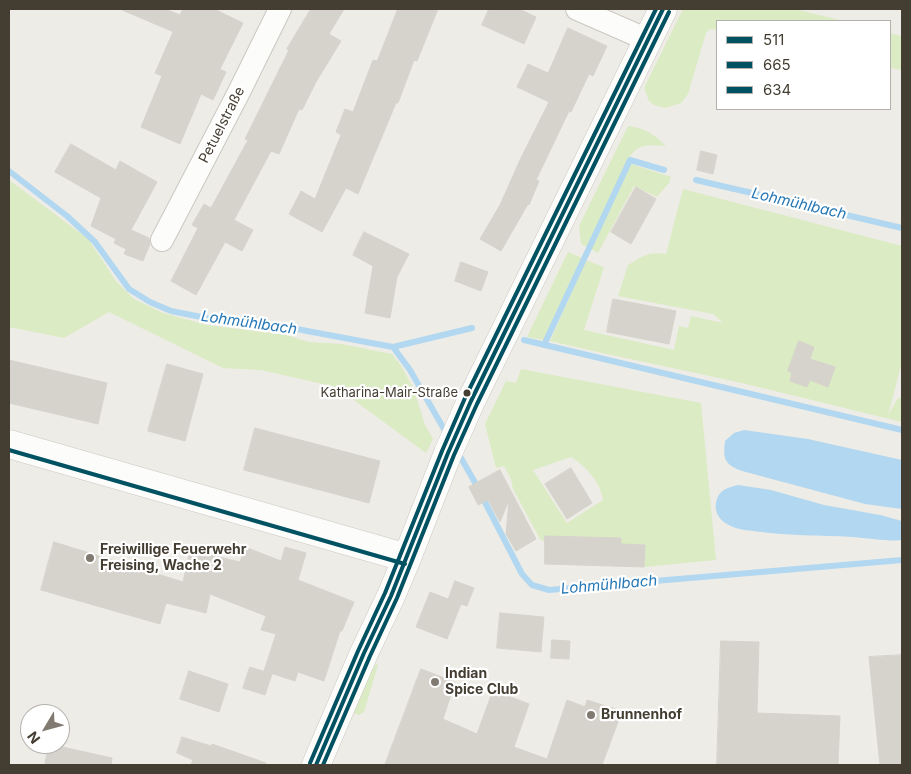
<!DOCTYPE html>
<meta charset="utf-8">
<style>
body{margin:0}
#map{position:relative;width:911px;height:774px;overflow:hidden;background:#eeece6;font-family:Inter,sans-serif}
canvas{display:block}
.frame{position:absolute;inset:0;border:10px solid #443d32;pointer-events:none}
.legend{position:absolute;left:716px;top:20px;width:175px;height:90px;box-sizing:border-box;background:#fff;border:1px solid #b4b1ad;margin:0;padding:6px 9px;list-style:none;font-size:15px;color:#443d32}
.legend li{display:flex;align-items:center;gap:10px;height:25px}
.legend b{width:25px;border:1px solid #b4b1ad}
.north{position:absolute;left:20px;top:704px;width:50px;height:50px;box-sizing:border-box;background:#fff;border:1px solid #b4b1ad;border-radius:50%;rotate:233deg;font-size:14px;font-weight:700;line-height:20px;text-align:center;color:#443d32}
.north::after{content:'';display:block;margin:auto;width:18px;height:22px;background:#807a71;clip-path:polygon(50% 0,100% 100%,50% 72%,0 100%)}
</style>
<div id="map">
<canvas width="911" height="774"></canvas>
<div class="frame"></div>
<ul class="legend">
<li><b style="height:6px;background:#005262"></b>511</li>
<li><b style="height:6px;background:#005262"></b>665</li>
<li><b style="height:6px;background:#005262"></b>634</li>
</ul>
<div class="north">N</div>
</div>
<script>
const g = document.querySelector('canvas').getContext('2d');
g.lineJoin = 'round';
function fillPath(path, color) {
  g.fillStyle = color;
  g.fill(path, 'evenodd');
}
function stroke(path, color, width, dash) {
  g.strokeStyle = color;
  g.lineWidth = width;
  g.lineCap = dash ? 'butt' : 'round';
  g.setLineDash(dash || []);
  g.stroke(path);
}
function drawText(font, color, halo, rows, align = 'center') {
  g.font = font + ' Inter,sans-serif';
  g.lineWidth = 4.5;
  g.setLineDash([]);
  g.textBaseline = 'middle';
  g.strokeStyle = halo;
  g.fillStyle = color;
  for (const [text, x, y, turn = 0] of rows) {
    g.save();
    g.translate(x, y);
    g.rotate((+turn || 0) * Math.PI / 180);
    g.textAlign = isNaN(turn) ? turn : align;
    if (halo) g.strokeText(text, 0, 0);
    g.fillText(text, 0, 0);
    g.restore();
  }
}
const green = new Path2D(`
 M683,9H795L844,21H717V30L710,29L706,33L688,94L681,103L665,108L654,105L649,101L644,88Z
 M890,33L901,36L902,34V70L890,68Z
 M628,126C647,129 652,133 666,146C647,146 640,142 628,159L587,247L581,244L579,226Z
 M631,164L671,177L669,183L657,197L634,186L598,253L591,249Z
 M9,180L56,215L88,239L103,261L115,280L134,299L163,313L207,325L286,335L309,342L341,344L392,354L402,367L414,390L425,425L433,439L426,453L336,387L261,370L223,368L109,312L64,338L9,327Z
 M683,189L902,246V362L888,415L898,398H902V422L742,383L598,352L550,341L586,260L604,267L584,330L674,350L679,326L688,328L691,316L723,323L713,314L618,296L628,265C643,256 648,251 666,254Z
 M568,252L582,258L544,340L527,337Z
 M521,369L701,403L716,560L644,567L645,545L621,544V538L545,542L540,539L513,489L511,479L504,466L496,468L485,424L506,381L516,383ZM571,457C586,466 601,483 603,500L567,523L533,470Z
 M376,664L378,665L364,712L359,715L351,712L355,701Z`);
const water = new Path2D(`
 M744,430L808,439L902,460V509L865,504L742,471C724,464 723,459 725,441L734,433Z
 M738,485L771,490L824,505L880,515L902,521V540C886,542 869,538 853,537C820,535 786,536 753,531C744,530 735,529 727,524C718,519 713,509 717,499C720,489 730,487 738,485Z`);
const stream = new Path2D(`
 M9,171L67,216L95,242L129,289L150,302L171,311L232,323L275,325L393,347L410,370L448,436
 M696,180L902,228
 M524,340L902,430
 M544,345L630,160L664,170
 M393,347L472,328
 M457,451L473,479L522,574L532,585L549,590L902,560`);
const building = new Path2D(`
 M120,9H165L180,15L183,9H214L243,23L220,69L226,72L213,100L201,94L180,144L141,127L162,76L155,73L173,32Z
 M311,9H344L329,34L341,41L316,82L302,110L299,109L279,154L271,151L234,220L253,230L242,251L225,242L196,295L171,281L198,228L192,225L204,204L211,208L248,140L245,139L289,50L287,49Z
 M398,9H438L417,61L414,60L398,103H396L358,194L346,188L322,232L289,214L301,191L315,199L341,135L336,132L345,109L353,112L373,60L377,61Z
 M489,9H519L536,17L524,44L482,25Z
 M568,28L607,46L593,76L589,74L571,112L569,111L536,180L539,181L529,205L528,204L501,251L480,239L500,205L520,160L549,102L517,87L528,64L548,73Z
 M71,144L116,170L120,161L157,182L131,230L149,238L150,244L143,261L124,254L126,249L114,243L116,239L91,226L101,198L55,172Z
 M701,151L717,155L713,174L697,170Z
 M636,187L656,199L631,244L611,232Z
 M364,232L409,254L397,277L390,318L365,313L373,266L353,255Z
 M461,262L488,272L481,291L455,281Z
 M613,299L676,311L669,344L607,332Z
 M799,341L814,347L810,359L835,367L828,387L810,380L807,387L790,381L792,373L788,371Z
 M9,360L107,383L98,424L9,403Z
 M167,364L203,374L185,441L148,431Z
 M255,428L380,461L369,503L244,470Z
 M571,468L592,503L567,519L545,484Z
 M500,470L536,539L516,551L506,534L509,500L500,522L488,500L478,505L469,487Z
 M545,536L621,538V544L645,545L644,567L545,564Z
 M54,542L183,582L190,550L240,562L245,547L281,561L285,547L306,553L298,580L354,602L342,631H340L324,681L298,672L295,681L264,671L276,634L261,630L266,616L210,594L206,613L166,603L160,624L41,590Z
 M455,581L474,588L467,606L461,604L447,639L416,627L430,592L448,599Z
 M500,613L544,617L541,652L497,648Z
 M552,640L570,641L569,659L551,658Z
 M721,641L759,642L757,713L840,716L838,765H717Z
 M902,655V765H880L869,657Z
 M250,667L272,674L265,695L243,688Z
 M421,669L455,682L443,719L477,734L493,690L529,704L514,747L547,759L567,700L585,707L587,700L622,711L602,765H385Z
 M189,671L228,684L219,712L180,699Z
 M182,737L211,746L212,744L266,763V765H191L193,760L177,753Z
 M49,744L112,758L111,765H45Z`);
const minor = new Path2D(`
 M577,9L648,40
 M162,240L239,92L280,9`);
const tertiary = new Path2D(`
 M9,444L407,558
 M316,765L364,653L391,596L407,558L448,453L471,401L663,9`);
const bus1 = new Path2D(`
 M316,765L364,653L391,596L448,453L471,401L663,9`);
const bus2 = new Path2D(`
 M9,450L405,564
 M323,765L370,656L397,598L454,455L477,404L669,12`);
const bus3 = new Path2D(`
 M310,763L358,651L385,593L442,451L465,398L656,9`);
const markers = [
 [467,393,4.5,"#443d32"],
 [90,558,5,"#807a71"],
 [435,682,5,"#807a71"],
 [591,715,5,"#807a71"]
];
const busNames = [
 ["Katharina-Mair-Straße",458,393]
];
const streetNames = [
 ["Petuelstraße",222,125,-63]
];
const poiNames = [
 ["Freiwillige Feuerwehr",100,550],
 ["Freising, Wache 2",100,566],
 ["Indian",445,674],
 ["Spice Club",445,690],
 ["Brunnenhof",601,715]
];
const waterNames = [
 ["Lohmühlbach",799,204,13],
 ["Lohmühlbach",249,323,8],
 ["Lohmühlbach",609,585,-5]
];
fillPath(green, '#dbebc3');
fillPath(water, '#b2d7f0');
stroke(stream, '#b2d7f0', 6);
fillPath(building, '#d6d3cd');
stroke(building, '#d6d3cc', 1);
stroke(minor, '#cbc8c2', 24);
stroke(tertiary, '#cbc8c2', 29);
stroke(minor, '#fcfcfb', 22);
stroke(tertiary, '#fcfcfb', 28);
stroke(bus1, '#005262', 4);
stroke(bus2, '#005262', 4);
stroke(bus3, '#005262', 4);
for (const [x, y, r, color] of markers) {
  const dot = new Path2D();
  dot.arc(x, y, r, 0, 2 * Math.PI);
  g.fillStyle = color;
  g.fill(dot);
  stroke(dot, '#fff', 2);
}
drawText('13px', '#443d32', '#fff', busNames, 'right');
drawText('14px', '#443d32', '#fff', streetNames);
drawText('bold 14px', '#443d32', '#fff', poiNames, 'left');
drawText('italic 15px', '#2577b6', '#fff', waterNames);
</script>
